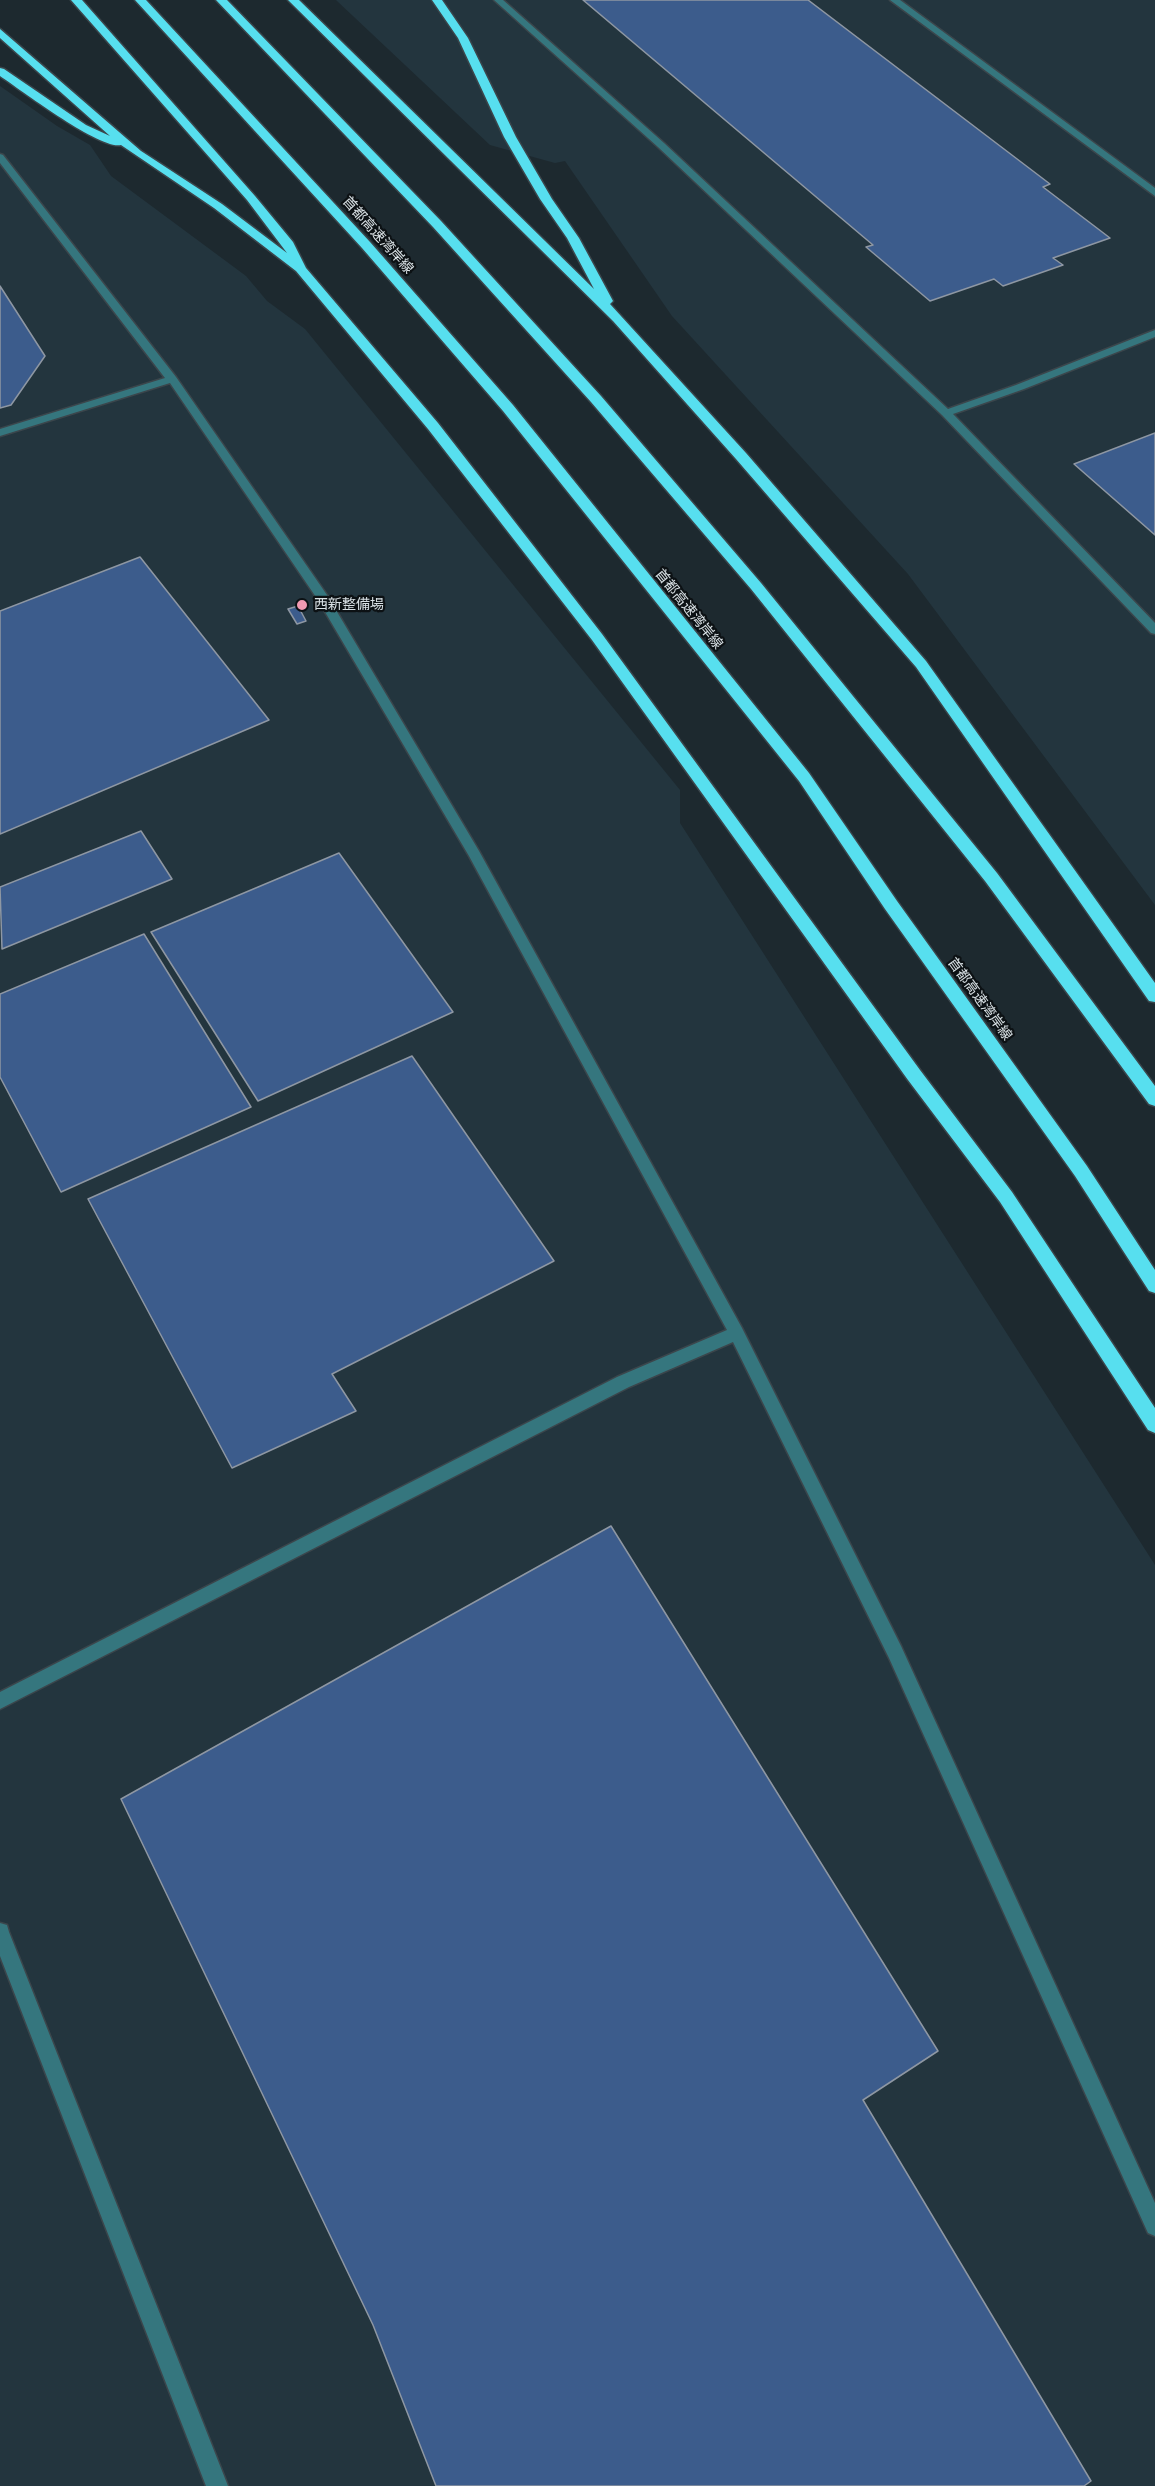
<!DOCTYPE html>
<meta charset="utf-8">
<style>
body{margin:0}
canvas{display:block;background:#1d292f}
</style>
<canvas width="1155" height="2486"></canvas>
<script>
const g = document.querySelector('canvas').getContext('2d');
g.lineJoin = 'round';
function fillPath(path, color) {
  g.fillStyle = color;
  g.fill(path, 'evenodd');
}
function stroke(path, color, width, dash) {
  g.strokeStyle = color;
  g.lineWidth = width;
  g.lineCap = dash ? 'butt' : 'round';
  g.setLineDash(dash || []);
  g.stroke(path);
}
function drawText(font, color, halo, rows, align = 'center') {
  g.font = font + ' "Golos Text","Noto Sans JP",sans-serif';
  g.lineWidth = 4.5;
  g.setLineDash([]);
  g.textBaseline = 'middle';
  g.strokeStyle = halo;
  g.fillStyle = color;
  for (const [text, x, y, turn = 0] of rows) {
    g.save();
    g.translate(x, y);
    g.rotate((+turn || 0) * Math.PI / 180);
    g.textAlign = isNaN(turn) ? turn : align;
    if (halo) g.strokeText(text, 0, 0);
    g.fillText(text, 0, 0);
    g.restore();
  }
}
const built = new Path2D(`
 M336,0H1155V905L908,574L672,316L565,161L555,163L490,145Z
 M0,86L57,126L90,145L111,176L246,276L267,301L305,329L680,790V823L1155,1565V2486H0Z`);
const building = new Path2D(`
 M583,0H808L1050,184L1043,187L1110,238L1053,258L1063,265L1003,286L994,279L930,301L866,247L873,245Z
 M0,286L45,356L11,405L0,408Z
 M1155,433V535L1074,464Z
 M140,557L269,720L0,834V611Z
 M298,606L306,621L297,624L288,609Z
 M141,831L172,879L2,949L0,887Z
 M339,853L453,1012L258,1101L151,932Z
 M144,934L251,1107L61,1192L0,1077V994Z
 M412,1056L554,1261L332,1374L356,1411L232,1468L88,1199Z
 M611,1526L938,2051L863,2100L1091,2481L1084,2486H436L373,2325L121,1799Z`);
const minor = new Path2D(`
 M494,0H503L664,143L948,409L1016,385L1155,330V337L1024,389L953,414L1155,623V634L1151,633L942,415L658,147Z
 M890,0H900L1155,188V196Z
 M0,154L3,155L176,377L327,595L479,851L742,1328L901,1646L1155,2203V2236L1148,2233L889,1658L733,1342L629,1387L0,1709V1692L617,1377L727,1330L469,856L318,600L170,383L0,436V429L165,378L0,163Z
 M0,1923L7,1925L9,1932L228,2486H206L0,1956Z`);
const highway = new Path2D(`
 M71,0H82L255,196L293,242L306,268L438,423L602,634L920,1070L1012,1192L1155,1408V1433L1148,1430L1000,1202L908,1080L592,640L428,429L296,271L214,208L121,145C100,150 21,90 0,76V68L4,69L86,125L110,136L0,38V29L141,151L222,204L287,253L247,200Z
 M135,0H146L370,242L513,405L809,773L897,901L1087,1166L1155,1270V1293L1149,1291L1075,1176L885,909L799,781L503,411L362,248Z
 M216,0H227L441,221L601,396L761,583L997,873L1155,1086V1106L1149,1104L985,881L751,589L591,402L433,227Z
 M288,0H299L594,289L567,238L540,199L504,137L458,38L432,0H442L468,38L516,137L552,199L579,238L613,301L610,304L746,453L926,661L1155,983V1002L1149,1001L916,667L736,459L613,321Z`);
const markers = [
 [302,605,6,"#f19ab2"]
];
const farStreetnames = [
 ["首都高速湾岸線",378,235,48],
 ["首都高速湾岸線",689,609,51],
 ["首都高速湾岸線",980,999,54]
];
const farPoinames = [
 ["西新整備場",314,605]
];
fillPath(built, '#23353e');
fillPath(building, '#3c5c8c');
stroke(building, '#8e97a3', 1.5);
stroke(minor, '#3b464c', 3);
stroke(highway, '#3b464c', 3);
fillPath(minor, '#35767e');
fillPath(highway, '#57dfef');
for (const [x, y, r, color] of markers) {
  const dot = new Path2D();
  dot.arc(x, y, r, 0, 2 * Math.PI);
  g.fillStyle = color;
  g.fill(dot);
  stroke(dot, '#0c1114', 2);
}
drawText('14px', '#d9e1e5', '#0c1114', farStreetnames);
drawText('14px', '#d9e1e5', '#0c1114', farPoinames, 'left');
</script>
